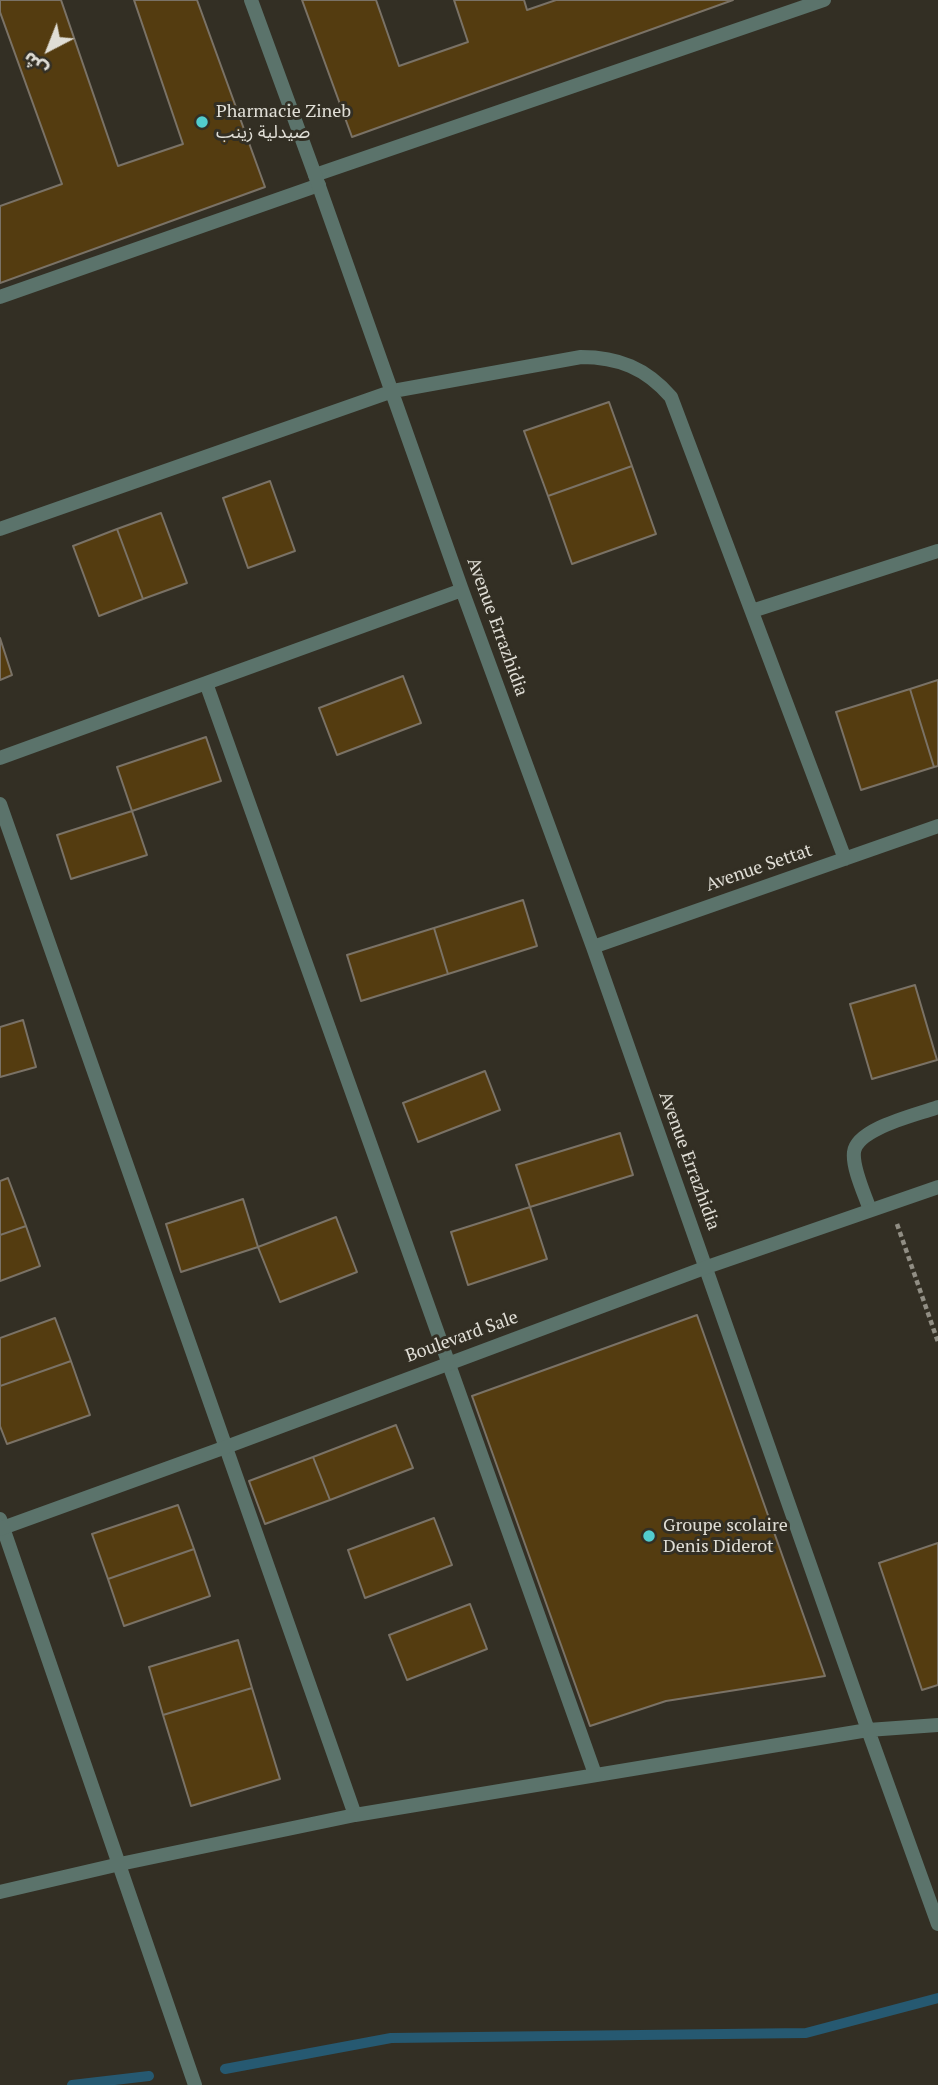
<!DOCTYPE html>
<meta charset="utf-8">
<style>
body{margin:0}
#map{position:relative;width:938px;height:2085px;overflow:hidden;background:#332f24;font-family:"PT Serif","Noto Sans Arabic",serif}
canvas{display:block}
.north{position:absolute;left:14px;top:14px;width:70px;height:70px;-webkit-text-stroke:5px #332f24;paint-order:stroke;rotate:222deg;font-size:19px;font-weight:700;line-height:28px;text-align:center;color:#e0ded6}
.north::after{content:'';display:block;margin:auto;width:24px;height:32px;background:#e0ded6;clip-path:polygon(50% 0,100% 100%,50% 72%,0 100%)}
</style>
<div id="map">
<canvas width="938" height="2085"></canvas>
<div class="north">ش</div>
</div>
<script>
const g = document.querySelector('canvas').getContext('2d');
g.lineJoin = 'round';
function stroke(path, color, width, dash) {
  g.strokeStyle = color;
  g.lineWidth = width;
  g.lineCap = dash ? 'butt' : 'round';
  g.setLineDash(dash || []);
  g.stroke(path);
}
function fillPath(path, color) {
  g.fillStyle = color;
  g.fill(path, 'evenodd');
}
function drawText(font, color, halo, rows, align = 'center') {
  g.font = font + ' "PT Serif","Noto Sans Arabic",serif';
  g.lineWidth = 6;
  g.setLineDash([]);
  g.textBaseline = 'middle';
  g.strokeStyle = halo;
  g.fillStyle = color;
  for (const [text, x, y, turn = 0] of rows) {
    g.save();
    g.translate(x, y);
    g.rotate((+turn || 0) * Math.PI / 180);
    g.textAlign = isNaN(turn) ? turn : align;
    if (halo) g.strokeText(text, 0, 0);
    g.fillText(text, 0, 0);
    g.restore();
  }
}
const stream = new Path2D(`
 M225,2069L391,2038L806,2033L938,1998
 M72,2085L149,2076`);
const building = new Path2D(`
 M0,0H61L118,166L183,144L134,0H197L265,187L0,283V206L62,184L0,12Z
 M302,0H376L399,66L468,42L454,0H524L527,10L556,0H733L352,137Z
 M609,402L632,466L548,496L524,431Z
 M632,466L656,534L572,564L548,496Z
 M270,481L295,551L248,568L223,498Z
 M161,513L187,583L143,599L117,529Z
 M117,529L143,599L99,616L73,546Z
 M0,638L12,675L0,680Z
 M403,676L421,723L337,755L319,708Z
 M938,680V766L934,767L910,689Z
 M910,689L934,767L861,790L836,712Z
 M206,737L221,781L132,811L117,767Z
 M132,811L147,855L71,879L57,835Z
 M523,900L537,946L448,974L434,928Z
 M434,928L448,974L361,1001L347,955Z
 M915,985L937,1060L872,1079L850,1004Z
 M23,1020L36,1067L0,1077V1027Z
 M485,1071L500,1110L418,1142L403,1103Z
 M620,1133L633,1175L530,1207L516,1165Z
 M8,1178L26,1226L0,1235V1181Z
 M243,1199L258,1247L181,1272L166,1224Z
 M530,1207L547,1259L468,1285L451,1232Z
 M336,1217L357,1272L280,1302L258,1247Z
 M26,1226L40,1266L0,1281V1235Z
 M697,1315L825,1676L666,1701L590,1726L472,1396Z
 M55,1318L71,1361L0,1386V1338Z
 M71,1361L90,1415L7,1444L0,1426V1386Z
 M396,1425L413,1468L330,1500L313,1457Z
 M313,1457L330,1500L265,1524L249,1481Z
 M178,1505L194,1549L108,1579L92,1534Z
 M434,1518L452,1565L365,1598L348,1550Z
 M938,1543V1685L922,1690L879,1563Z
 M194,1549L210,1596L124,1626L108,1579Z
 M470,1604L487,1649L407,1680L389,1635Z
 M238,1640L252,1688L163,1715L149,1667Z
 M252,1688L280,1779L191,1806L163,1715Z`);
const path = new Path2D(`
 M897,1224L938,1342`);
const service = new Path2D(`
 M0,297L319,185
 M870,1210C865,1195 852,1168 854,1152C857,1128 917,1115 938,1107`);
const pedestrian = new Path2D(`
 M315,175L824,0`);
const minor = new Path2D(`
 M251,0L315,175L462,590L593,947L868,1730L938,1924
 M0,529L393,391L581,357C618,357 646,368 671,397L845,859
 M752,611L938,551
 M206,683L595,1774
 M0,758L462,590
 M0,804L355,1815
 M593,947L938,826
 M0,1519L195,2085
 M0,1892L120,1864L355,1815L868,1730L938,1725`);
const tertiary = new Path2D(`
 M0,1529L226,1447L707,1267L938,1187`);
const markers = [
 [202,122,7,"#52cdcf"],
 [649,1536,7,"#52cdcf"]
];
const poiNames = [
 ["Pharmacie Zineb",216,112],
 ["صيدلية زينب",216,133],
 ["Groupe scolaire",663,1526],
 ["Denis Diderot",663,1547]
];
const streetNames = [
 ["Avenue Errazhidia",497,627,70],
 ["Avenue Settat",759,868,-19],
 ["Avenue Errazhidia",689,1161,70],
 ["Boulevard Sale",462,1337,-20]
];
stroke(stream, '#265971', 10);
fillPath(building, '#543c10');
stroke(building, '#7a7266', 2);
stroke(path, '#918e84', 4.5, [5, 3.5]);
stroke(service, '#5b736b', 14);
stroke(pedestrian, '#5b736b', 14);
stroke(minor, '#5b736b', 14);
stroke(tertiary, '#5b736b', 14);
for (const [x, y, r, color] of markers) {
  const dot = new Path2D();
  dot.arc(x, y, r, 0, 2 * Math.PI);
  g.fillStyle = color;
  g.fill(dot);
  stroke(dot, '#332f24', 2.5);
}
drawText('18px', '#e0ded6', '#332f24', poiNames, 'left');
drawText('18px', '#e0ded6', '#332f24', streetNames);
</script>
